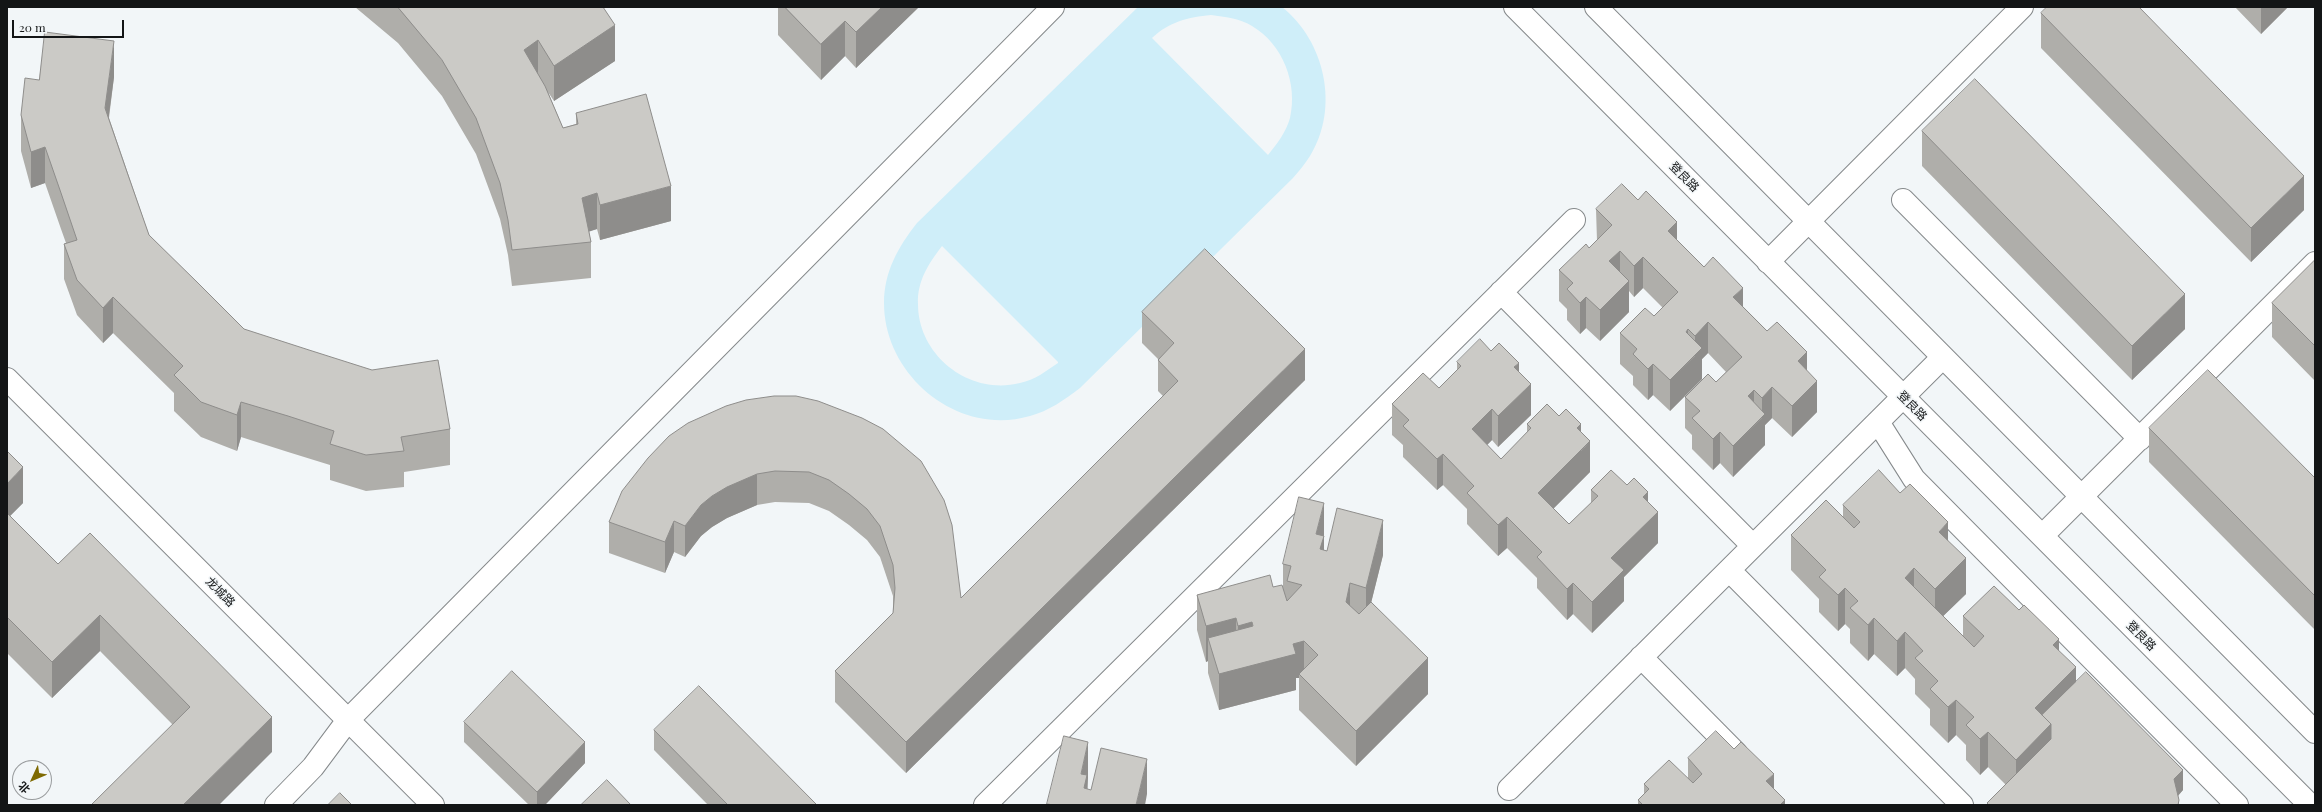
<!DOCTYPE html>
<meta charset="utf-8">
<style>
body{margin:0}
#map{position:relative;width:2322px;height:812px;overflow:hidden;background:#f2f6f8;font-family:"Playfair Display","Noto Sans SC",serif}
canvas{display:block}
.frame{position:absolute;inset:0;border:8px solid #131516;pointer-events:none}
.north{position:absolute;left:12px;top:760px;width:40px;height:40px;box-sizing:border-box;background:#f2f6f8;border:1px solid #999c9e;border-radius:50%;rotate:226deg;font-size:11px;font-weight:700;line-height:16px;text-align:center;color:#131516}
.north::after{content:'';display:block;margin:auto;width:14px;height:18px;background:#7e6a02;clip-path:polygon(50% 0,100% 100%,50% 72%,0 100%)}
.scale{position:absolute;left:12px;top:20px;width:112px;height:18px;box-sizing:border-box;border:2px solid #131516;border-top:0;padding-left:5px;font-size:12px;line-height:14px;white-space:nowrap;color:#131516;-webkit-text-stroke:3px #f2f6f8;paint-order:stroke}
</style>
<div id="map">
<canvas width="2322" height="812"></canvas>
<div class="frame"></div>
<div class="north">北</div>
<div class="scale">20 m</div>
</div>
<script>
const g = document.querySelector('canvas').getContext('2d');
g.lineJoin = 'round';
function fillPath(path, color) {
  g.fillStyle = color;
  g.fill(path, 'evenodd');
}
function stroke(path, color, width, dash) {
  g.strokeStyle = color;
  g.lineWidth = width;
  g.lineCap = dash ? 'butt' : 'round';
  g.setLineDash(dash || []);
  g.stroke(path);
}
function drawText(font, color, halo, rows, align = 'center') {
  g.font = font + ' "Playfair Display","Noto Sans SC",serif';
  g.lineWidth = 3;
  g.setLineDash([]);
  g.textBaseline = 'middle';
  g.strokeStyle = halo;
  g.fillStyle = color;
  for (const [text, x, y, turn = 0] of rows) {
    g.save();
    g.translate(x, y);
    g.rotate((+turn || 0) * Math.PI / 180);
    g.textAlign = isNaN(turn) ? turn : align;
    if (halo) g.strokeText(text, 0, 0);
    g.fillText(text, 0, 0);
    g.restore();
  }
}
const green = new Path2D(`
 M1138,7H1282C1325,41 1340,108 1310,156C1305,164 1299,171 1293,178L1080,388C1064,400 1049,411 1030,416C958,437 884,376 884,303C884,272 898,247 917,223ZM1211,15C1225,17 1239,18 1252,26C1283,44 1298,84 1290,118C1286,132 1277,144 1268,155L1152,38C1169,22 1188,17 1211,15ZM942,246L1058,362V363C1046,371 1035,380 1020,383C970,396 918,356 918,304C917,281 929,263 942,246Z`);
const minor = new Path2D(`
 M1515,7L2310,805
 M1596,7L2315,732
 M1903,200L2140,439
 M1768,262L2022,7
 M1501,292L1753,546
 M7,379L433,805
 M1878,422L1914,479L2237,805
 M2042,536L2315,263
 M1729,570L1962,805
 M1641,657L1736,753
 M1509,789L1943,357
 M276,805L313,767L348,720L1053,7
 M985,805L1574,220`);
const wall = new Path2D(`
 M355,7H603L615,61L554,101L548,92L563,128L576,124V113L671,221L600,240L597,229L589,231L591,242V278L512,286L508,255L500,219L476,154L442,96L398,43Z
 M778,7H919L856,68L845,56L821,80L778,35Z
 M2235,7H2288L2261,34Z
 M2041,13L2304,210L2251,262L2041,48Z
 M114,77L109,118L149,235L244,329L450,429V465L404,472V487L366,491L330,480V465L288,452L241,437L237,451L201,437L174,411V393L113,333L103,343L77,315L64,279V244L66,243L61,229L45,183L31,188L21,151V115L39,80Z
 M1922,131L2185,329L2132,380L1922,166Z
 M1596,209L1677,240L1807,371L1817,412L1792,437L1772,418L1765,425V445L1733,477L1720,463L1713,470L1692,449V435L1685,428V397L1716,382L1726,372L1708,353L1702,359V379L1670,411L1653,395L1648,400L1633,385V376L1620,364V333L1654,316L1663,308L1643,288L1634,297L1629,291V312L1600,341L1586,328L1580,334L1567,320V309L1559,301V270L1589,248L1597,241Z
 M2315,260V381L2272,337V303Z
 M1142,312L1305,380L906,773L835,702V671L893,613V596L880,557L867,540L849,525L829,511L809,503L775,502L757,505L727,518L712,527L701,536L685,557L674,552L665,573L609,553V522L774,396L961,598L1163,396L1158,391V359L1142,343Z
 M1491,351L1519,372L1531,415L1498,447L1492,440L1487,445L1501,459L1527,433V424L1559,416L1581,432L1590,472L1553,509L1569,524L1591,503V490L1627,485L1648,502L1658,543L1624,577V601L1592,633L1573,614L1567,620L1537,588V578L1507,548L1498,556L1467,524V509L1443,485L1437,490L1403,457V445L1392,435V404L1439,388L1457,370V362Z
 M2149,428L2315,478V630L2149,462Z
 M7,451L23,503L10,516L58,564L272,752L172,724L100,651L52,698L7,653Z
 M1900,493L1948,540L1966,594L1943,616L1963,636V616L2059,651L2076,683L2183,790L2178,796L2179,805H1987V803L2006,785L1988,767L1980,775L1966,760V745L1956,735L1948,743L1930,725V709L1915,694V679L1905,668L1897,676L1874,654L1868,661L1850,643V629L1845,624L1838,631L1819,612V599L1791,570V535L1843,517V505Z
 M1324,538V550L1327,551L1383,555L1371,603L1428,694L1356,766L1299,710V678H1296V690L1219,710L1208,673V661L1206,662L1197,630V595L1273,587L1283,589V564Z
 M464,722L585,763L545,805H529L464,742Z
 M654,730L817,805H708L654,750Z
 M1688,758L1774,789L1785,805H1638V800L1644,794V784L1688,778Z`);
const shadedWall = new Path2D(`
 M882,7H919L856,68V32Z
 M2261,7H2288L2261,34Z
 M845,21V56L821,80V44Z
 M615,25V61L554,101V66Z
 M538,40V76L524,50Z
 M114,41V77L105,144V108Z
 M45,147V183L31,188V152Z
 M2304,176V210L2251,262V228Z
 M671,186V221L600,240V205Z
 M597,193V229L582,234V198Z
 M1677,222V253L1668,231Z
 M1620,251V282L1609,261Z
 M1643,257V288L1634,297V266Z
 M1629,281V312L1600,341V310Z
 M1743,288V319L1733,297Z
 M2185,294V329L2132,380V346Z
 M113,297V333L103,343V308Z
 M1586,297V328L1580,334V303Z
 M1708,322V353L1702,359V379L1670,411V380L1695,356V336Z
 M1688,329V360L1686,332Z
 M1305,349V380L906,773V742Z
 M1807,352V383L1798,361Z
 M1519,363V394L1514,367Z
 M1653,364V395L1648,400V369Z
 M1817,381V412L1792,437V406Z
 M1531,384V415L1498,447V416Z
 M1772,387V418L1765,425V445L1733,477V446L1762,418V398Z
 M1754,390V421L1748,396Z
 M241,402V437L237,451V415Z
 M1492,409V440L1472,460V429Z
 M1581,424V451L1590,441V472L1538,524V493L1577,428Z
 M1720,432V463L1713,470V439Z
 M1443,454V485L1437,490V459Z
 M23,467V503L7,519V484Z
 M757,474V505L727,518L712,527L701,536L685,557V526L701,505L712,496L727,487Z
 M1648,492V521L1658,512V543L1624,577V601L1592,633V602L1611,558L1643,497Z
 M1324,503V572L1316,534Z
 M1507,517V548L1498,556V525Z
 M1383,520V555L1366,623V588Z
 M674,521V552L665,573V542Z
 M1948,522V558L1939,532Z
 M1966,558V594L1935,624V589Z
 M1914,568V604L1905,578Z
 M1350,583V619L1346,602Z
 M1573,583V614L1567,620V589Z
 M1845,588V624L1838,631V595Z
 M100,615V651L52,698V662Z
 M1236,618V654L1208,638V661L1206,662V626Z
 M1874,618V654L1868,661V625Z
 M1252,622V658L1238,661V626Z
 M1905,632V668L1897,676V641Z
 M2059,639V675L2053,645Z
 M1304,641V677L1299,674V678H1296V690L1219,710V674L1293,644Z
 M1428,658V694L1356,766V731Z
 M2076,667V703L2051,760L2016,795V760L2035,708Z
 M1956,700V735L1948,743V707Z
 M272,717V752L219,805H183Z
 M1988,732V767L1980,775V739Z
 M585,742V763L545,805H537V792Z
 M1088,742V778L1087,805L1081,774Z
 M1147,759V794L1145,805H1136Z
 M2183,770V790L2174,800V779Z
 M1774,774V805L1766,781Z
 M1785,800V805H1780Z`);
const building = new Path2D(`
 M398,7H603L615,25L554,66L538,40L524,50L545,86L563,128L578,124L576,113L646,94L671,186L600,205L597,193L582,198L591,242L512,250L508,220L500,183L476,118L442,60Z
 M785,7H882L856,32L845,21L821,44Z
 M2047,7H2139L2304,176L2251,228L2041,13Z
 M45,32L114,41L105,108L127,172L149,235L197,282L244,329L309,350L372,370L438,360L450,429L401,437L404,451L366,455L330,444L334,431L288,416L241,402L237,415L201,402L174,375L183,366L113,297L103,308L77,280L64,244L77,240L61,193L45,147L31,152L21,115L25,78L39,80Z
 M1975,79L2185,294L2132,346L1922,131Z
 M1622,184L1638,200L1646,191L1677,222L1668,231L1704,267L1713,257L1743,288L1733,297L1767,331L1777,322L1807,352L1798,361L1817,381L1792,406L1772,387L1762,398L1754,390L1748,396L1765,414L1733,446L1720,432L1713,439L1692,418L1700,411L1685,397L1708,374L1716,382L1742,357L1708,322L1695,336L1688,329L1686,332L1702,348L1670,380L1653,364L1648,369L1633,354L1637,349L1620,333L1645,308L1654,316L1678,292L1643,257L1634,266L1620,251L1609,261L1629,281L1600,310L1586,297L1580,303L1567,289L1573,283L1559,270L1586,244L1589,248L1612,225L1596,209Z
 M1205,249L1305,349L906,742L835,671L893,613L895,588L893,565L880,526L867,509L849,494L829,480L809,472L775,471L757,474L727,487L712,496L701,505L685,526L674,521L665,542L609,522L622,491L648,458L669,436L688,423L726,406L746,400L774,396H796L818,401L862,418L883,429L921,461L944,500L952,525L961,598L1178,381L1158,360L1174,343L1142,312Z
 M2315,260V346L2272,303Z
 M1480,339L1491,351L1499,343L1519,363L1514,367L1531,384L1498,416L1492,409L1472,429L1501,459L1531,428L1527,424L1547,404L1559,416L1566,409L1581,424L1577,428L1590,441L1538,493L1569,524L1598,496L1591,490L1611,470L1627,485L1634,478L1648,492L1643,497L1658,512L1611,558L1624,570L1592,602L1573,583L1567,589L1537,557L1542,552L1507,517L1498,525L1467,493L1474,486L1443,454L1437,459L1403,426L1409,420L1392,404L1423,373L1439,388L1461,366L1457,362Z
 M2208,370L2315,478V596L2149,428Z
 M7,451L23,467L7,484Z
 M1879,470L1900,493L1910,484L1948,522L1939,532L1966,558L1935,589L1914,568L1905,578L1974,647L1984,636L1963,616L1994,586L2019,610L2024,605L2059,639L2053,645L2076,667L2035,708L2051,724L2016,760L1988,732L1980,739L1966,725L1974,717L1956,700L1948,707L1930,689L1938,681L1915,658L1923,651L1905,632L1897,641L1874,618L1868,625L1850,608L1858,601L1845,588L1838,595L1819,577L1826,570L1791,535L1826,500L1854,528L1860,522L1843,505Z
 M1299,497L1324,503L1316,534L1324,536L1320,549L1327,551L1337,508L1383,520L1366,588L1350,583L1346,602L1359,614L1371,602L1428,658L1356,731L1299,674L1318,655L1304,641L1293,644L1296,654L1219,674L1208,638L1253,626L1252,622L1238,626L1236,618L1206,626L1197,595L1270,575L1273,587L1282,585L1287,601L1302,585L1287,581L1291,566L1283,564Z
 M7,513L58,564L90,533L272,717L183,805H91L190,707L100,615L52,662L7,617Z
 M512,671L585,742L537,792L464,722Z
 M2086,672L2183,770L2174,779L2179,800L2178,805H1989L1987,803L2051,739V724L2042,715Z
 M699,686L817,805H728L654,730Z
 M1716,731L1734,749L1741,742L1774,774L1766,781L1785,800L1780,805H1643L1638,800L1649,789L1644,784L1669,760L1693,783L1702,774L1688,758Z
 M1064,736L1088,742L1081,774L1087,775L1084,788L1091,790L1101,748L1147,759L1136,805H1054L1047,804Z
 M607,780L631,805H581Z
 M340,793L352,805H328Z`);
const streetNames = [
 ["登良路",1684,177,45],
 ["登良路",1912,406,45],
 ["龙城路",220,592,45],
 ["登良路",2141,636,45]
];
fillPath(green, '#cfeef9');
stroke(minor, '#85898b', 24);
stroke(minor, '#fff', 22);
fillPath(wall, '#afaeaa');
fillPath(shadedWall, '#8e8d8b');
fillPath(building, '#cbcac6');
stroke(building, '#8e8d8b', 1);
drawText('12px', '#131516', '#f2f6f8', streetNames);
</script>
